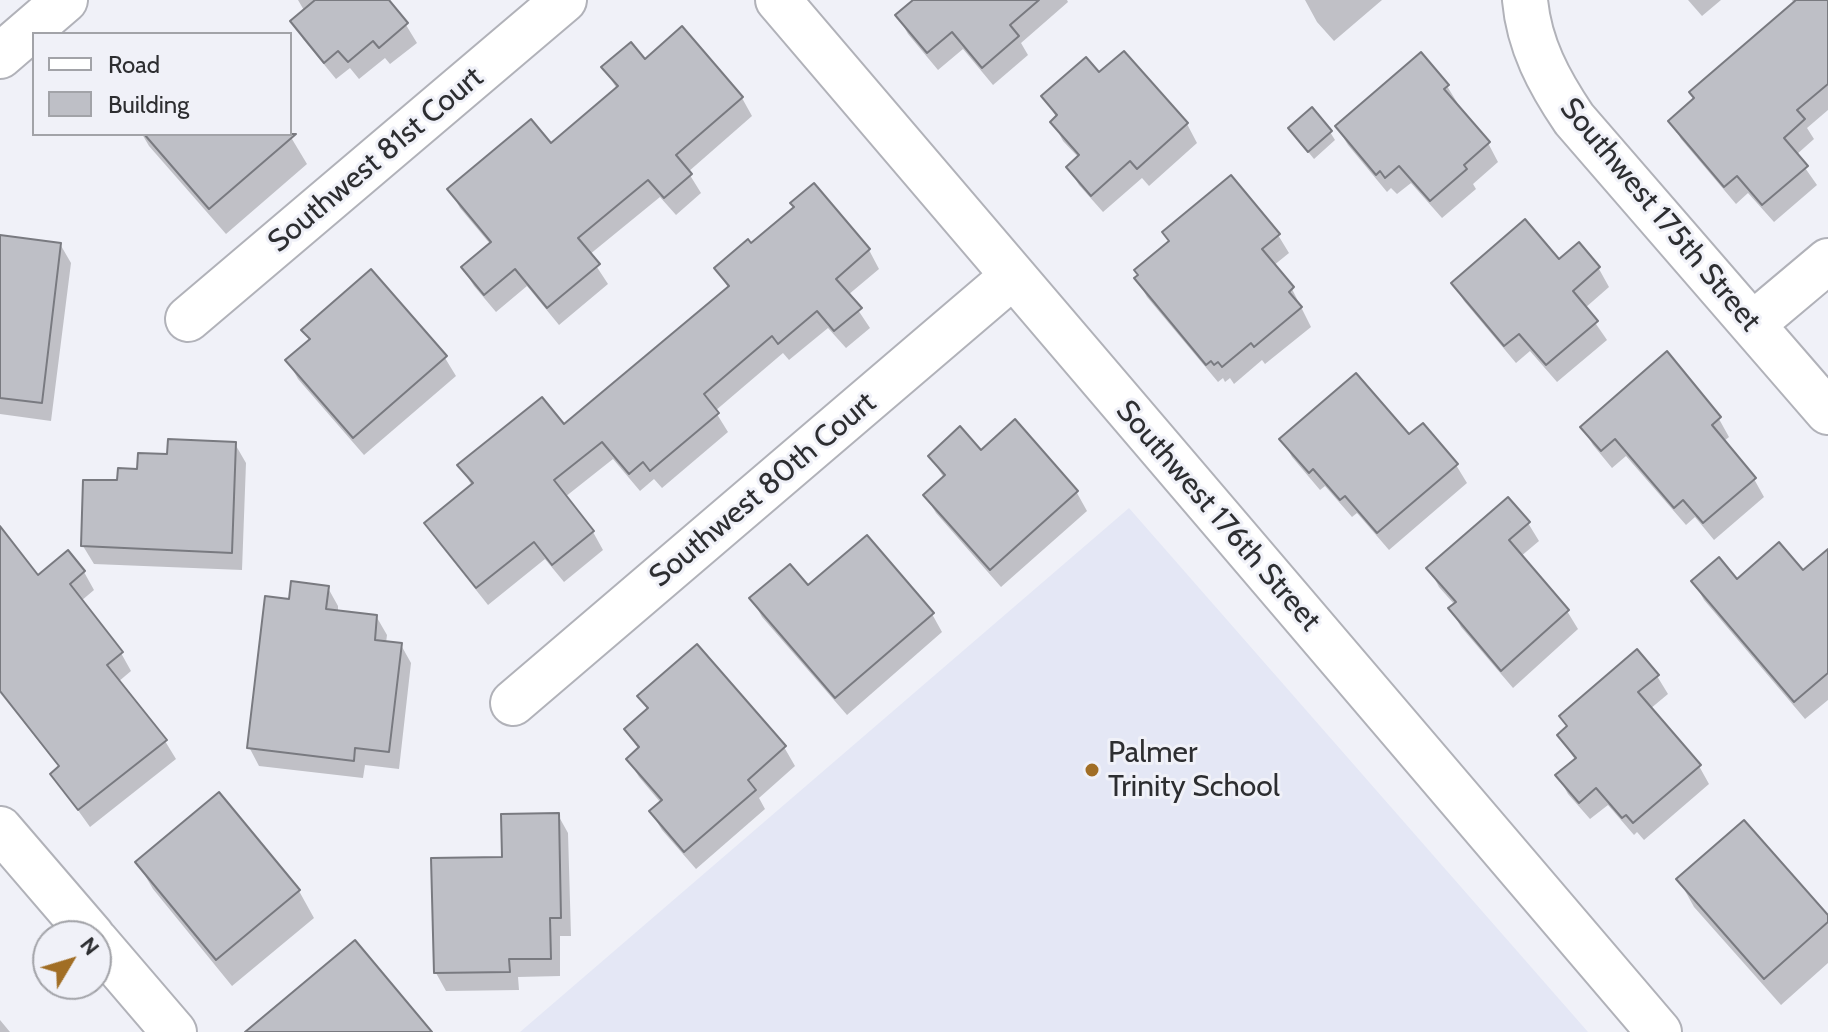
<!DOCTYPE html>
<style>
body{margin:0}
#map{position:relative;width:1828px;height:1032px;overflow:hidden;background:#f0f1f8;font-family:Cabin,sans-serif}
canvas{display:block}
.legend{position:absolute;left:32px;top:32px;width:260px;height:104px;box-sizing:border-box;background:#f0f1f8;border:2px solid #a2a3a8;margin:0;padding:10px 14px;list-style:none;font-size:24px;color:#2d2e31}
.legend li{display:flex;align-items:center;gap:16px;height:40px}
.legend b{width:40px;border:2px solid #a2a3a8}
.north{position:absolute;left:32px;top:920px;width:80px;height:80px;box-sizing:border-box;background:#f0f1f8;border:2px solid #a2a3a8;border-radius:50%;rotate:52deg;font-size:22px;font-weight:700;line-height:32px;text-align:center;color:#2d2e31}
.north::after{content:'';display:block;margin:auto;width:28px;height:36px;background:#a16e25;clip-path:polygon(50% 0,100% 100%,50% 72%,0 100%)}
</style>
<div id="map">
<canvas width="1828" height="1032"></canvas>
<ul class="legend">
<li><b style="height:10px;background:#fff"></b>Road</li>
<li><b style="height:22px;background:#bebfc6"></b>Building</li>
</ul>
<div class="north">N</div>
</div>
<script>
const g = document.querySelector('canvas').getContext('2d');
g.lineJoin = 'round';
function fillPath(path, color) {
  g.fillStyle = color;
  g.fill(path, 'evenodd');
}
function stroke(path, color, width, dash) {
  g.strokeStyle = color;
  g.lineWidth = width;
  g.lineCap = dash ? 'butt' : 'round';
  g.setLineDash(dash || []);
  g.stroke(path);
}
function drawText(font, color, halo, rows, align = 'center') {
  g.font = font + ' Cabin,sans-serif';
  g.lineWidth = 6;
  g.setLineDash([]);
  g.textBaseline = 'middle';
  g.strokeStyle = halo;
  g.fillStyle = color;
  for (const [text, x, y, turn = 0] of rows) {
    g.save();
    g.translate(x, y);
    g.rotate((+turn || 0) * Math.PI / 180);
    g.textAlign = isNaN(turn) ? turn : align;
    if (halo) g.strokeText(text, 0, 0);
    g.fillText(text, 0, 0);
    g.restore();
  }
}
const built = new Path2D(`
 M1129,508L1588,1032H520Z`);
const shadow = new Path2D(`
 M298,0H386L406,25L417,43L390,64L385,58L359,79L350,68L336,79L303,39L293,21L305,12Z
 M916,0H1067L1068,2L1021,43L1028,55L993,85L963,49L938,70L908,34L898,16Z
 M1305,0H1382L1334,41L1317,22Z
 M1688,0H1721L1702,16Z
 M1792,0H1828V110L1807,128L1814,139L1796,155L1817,185L1774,222L1748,193L1736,204L1681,139L1671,121L1794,4Z
 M681,29L742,98L752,116L688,172L701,193L676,215L660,197L589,255L608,284L559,325L527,286L496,312L474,286L463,268L491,245L460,208L450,190L551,146L617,89L604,68L644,61Z
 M1123,54L1187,124L1197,143L1149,186L1142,178L1103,212L1079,185L1068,167L1079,158L1063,141L1053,122L1057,118L1043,97L1099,75Z
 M1447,86L1458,104L1456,106L1488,143L1498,162L1473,184L1476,189L1442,218L1411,183L1397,194L1391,188L1387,192L1348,145L1337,127Z
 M1330,132L1335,140L1314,159L1296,137Z
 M142,134H289L307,164L226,234L149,146Z
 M814,186L869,250L879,269L848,295L870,328L846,348L828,328L789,360L783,353L715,411L728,432L662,488L654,479L640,491L613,459L565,497L593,532L603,550L564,582L545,559L488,605L437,541L426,523L472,486L460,465L564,427L729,289L716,268L751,245L795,208Z
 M1278,235L1289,253L1273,266L1292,289L1311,327L1265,364L1262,360L1234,384L1230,378L1225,382L1223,378L1218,382L1147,297L1137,279Z
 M0,237L60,244L71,263L51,421L0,414Z
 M1578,245L1599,269L1609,287L1585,308L1607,340L1557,382L1530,351L1516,363L1464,301L1453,283L1559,261Z
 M371,272L445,358L456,376L364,455L298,379L288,361L311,341L304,330Z
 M1719,419L1729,437L1724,441L1754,479L1764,497L1714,540L1695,517L1686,525L1626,456L1612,468L1593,445L1582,427Z
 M1015,422L1077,493L1087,511L1001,587L936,513L925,495L944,478L930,456L981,453Z
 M1408,437L1456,465L1467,483L1389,550L1357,513L1352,517L1325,486L1320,490L1292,457L1282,439Z
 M235,444L246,463L242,570L94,564L83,546L119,483L169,456Z
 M1528,523L1539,541L1520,557L1567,611L1578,629L1513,688L1461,627L1451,609L1455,605L1439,587L1429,568Z
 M0,529L38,577L84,572L94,590L81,601L121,653L131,671L118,682L165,741L176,759L90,827L52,774L60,768L0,693Z
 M1828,551V700L1805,719L1704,600L1694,582L1737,581L1803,573Z
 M328,588L338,606V612L376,616L387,635L386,643L401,645L411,663L399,769L365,765L363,778L259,766L249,747Z
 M808,588L932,614L942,632L847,715L762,617L752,599Z
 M1657,676L1668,694L1650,709L1699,766L1709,784L1644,840L1637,832L1634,835L1608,805L1590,819L1568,794L1558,776L1576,761L1559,736L1568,728L1561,716Z
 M640,696L784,747L795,766L759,798L765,809L696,869L662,830L651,812L661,803L639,777L628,759L639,750L626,730L648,711Z
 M219,795L299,891L314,918L232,986L153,889L137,862Z
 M558,815L568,833L571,936H560V976L518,977L519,990L446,991L436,973L504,859Z
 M1679,880L1828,918V963L1781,1005L1694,907Z
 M0,1020L10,1032H0Z`);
const building = new Path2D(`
 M315,0H389L408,23L379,48L373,41L348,62L338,51L324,63L290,21Z
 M913,0H1039L1010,25L1019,36L982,68L952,32L927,53L895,15Z
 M1796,0H1828V84L1797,110L1805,119L1784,138L1808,166L1762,205L1737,176L1724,187L1668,121L1694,98L1689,92Z
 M682,26L743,97L676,155L692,174L664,198L648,180L578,238L600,264L547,308L515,269L484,295L461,267L491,242L447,189L531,119L551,143L618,86L601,67L631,42L645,59Z
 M1124,51L1188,123L1137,169L1130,161L1091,196L1066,167L1079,155L1050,122L1057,115L1041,96L1086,57L1099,72Z
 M1421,52L1449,85L1444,89L1490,142L1464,165L1467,169L1430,201L1399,166L1385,178L1380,171L1376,175L1335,126Z
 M1312,107L1332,131L1308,152L1288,128Z
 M144,134H296L209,209Z
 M1231,175L1280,234L1262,249L1294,287L1289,292L1302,307L1254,347L1251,343L1222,367L1218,362L1214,365L1211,361L1206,365L1134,278L1138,275L1134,270L1169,241L1162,232Z
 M814,183L870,249L836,279L862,308L834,331L817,311L778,344L772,336L704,394L719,413L650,471L643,462L629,474L602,442L554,480L594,531L552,565L534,542L476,588L424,523L473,483L457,465L542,397L564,424L729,286L714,268L748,239L751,243L794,207L790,203Z
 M1525,219L1559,259L1579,242L1600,267L1573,291L1598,321L1546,365L1519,334L1504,346L1451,283Z
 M0,235L61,243L42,403L0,398Z
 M371,269L447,356L353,438L285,360L310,339L301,330Z
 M1667,351L1721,417L1712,425L1756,478L1703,523L1683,500L1674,508L1615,439L1601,451L1580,427Z
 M1356,373L1409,434L1423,423L1458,464L1377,533L1345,496L1340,500L1313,469L1309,473L1279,439Z
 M1015,419L1078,491L990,570L923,495L945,475L928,456L960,426L981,450Z
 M168,439L236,442L232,553L81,546L83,480H117L118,468L137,469L138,453L167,454Z
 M1508,497L1530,522L1509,540L1569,610L1501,671L1448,608L1456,602L1426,568Z
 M0,526L38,575L68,550L85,571L70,584L123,652L107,665L167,740L78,810L50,774L59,766L0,691Z
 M867,535L934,613L835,698L749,598L790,564L808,585Z
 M1779,542L1803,570L1828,549V673L1794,702L1691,581L1719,557L1737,579Z
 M291,581L329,586L326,609L377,615L375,640L402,643L389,752L355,748L354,761L247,748L265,596L289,599Z
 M697,644L786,746L748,780L756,790L684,852L649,811L662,800L626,759L639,747L624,729L648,708L637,696Z
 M1637,649L1659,675L1638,692L1701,765L1633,823L1626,815L1622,818L1596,788L1579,803L1555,775L1576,758L1557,735L1567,726L1559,716Z
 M219,792L300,890L216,960L135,862Z
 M559,813L561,918H550L551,959H509L510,972L434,973L431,858L502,857L501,814Z
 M1744,820L1828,915V922L1764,979L1676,879Z
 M355,940L432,1032H245Z`);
const minor = new Path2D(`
 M778,0L1659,1032
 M1525,0C1529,45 1549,82 1574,119L1828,412
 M0,56L65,0
 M188,319L564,0
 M1753,324L1828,261
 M513,703L1013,276
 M0,829L92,936
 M96,941L174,1032`);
const markers = [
 [1092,770,8,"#a16e25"]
];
const streetNames = [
 ["Southwest 81st Court",376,160,-40],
 ["Southwest 175th Street",1660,215,50],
 ["Southwest 80th Court",763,490,-40],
 ["Southwest 176th Street",1218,516,49]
];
const poiNames = [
 ["Palmer",1108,753],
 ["Trinity School",1108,787]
];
fillPath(built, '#e4e7f5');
fillPath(shadow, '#0003');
fillPath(building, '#bebfc6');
stroke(building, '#797a80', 2);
stroke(minor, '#b1b2b9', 48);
stroke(minor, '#fff', 44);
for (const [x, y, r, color] of markers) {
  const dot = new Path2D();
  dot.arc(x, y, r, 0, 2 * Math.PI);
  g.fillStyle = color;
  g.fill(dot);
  stroke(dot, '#f0f1f8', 3);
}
drawText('30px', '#2d2e31', '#f0f1f8', streetNames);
drawText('30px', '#2d2e31', '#f0f1f8', poiNames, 'left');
</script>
